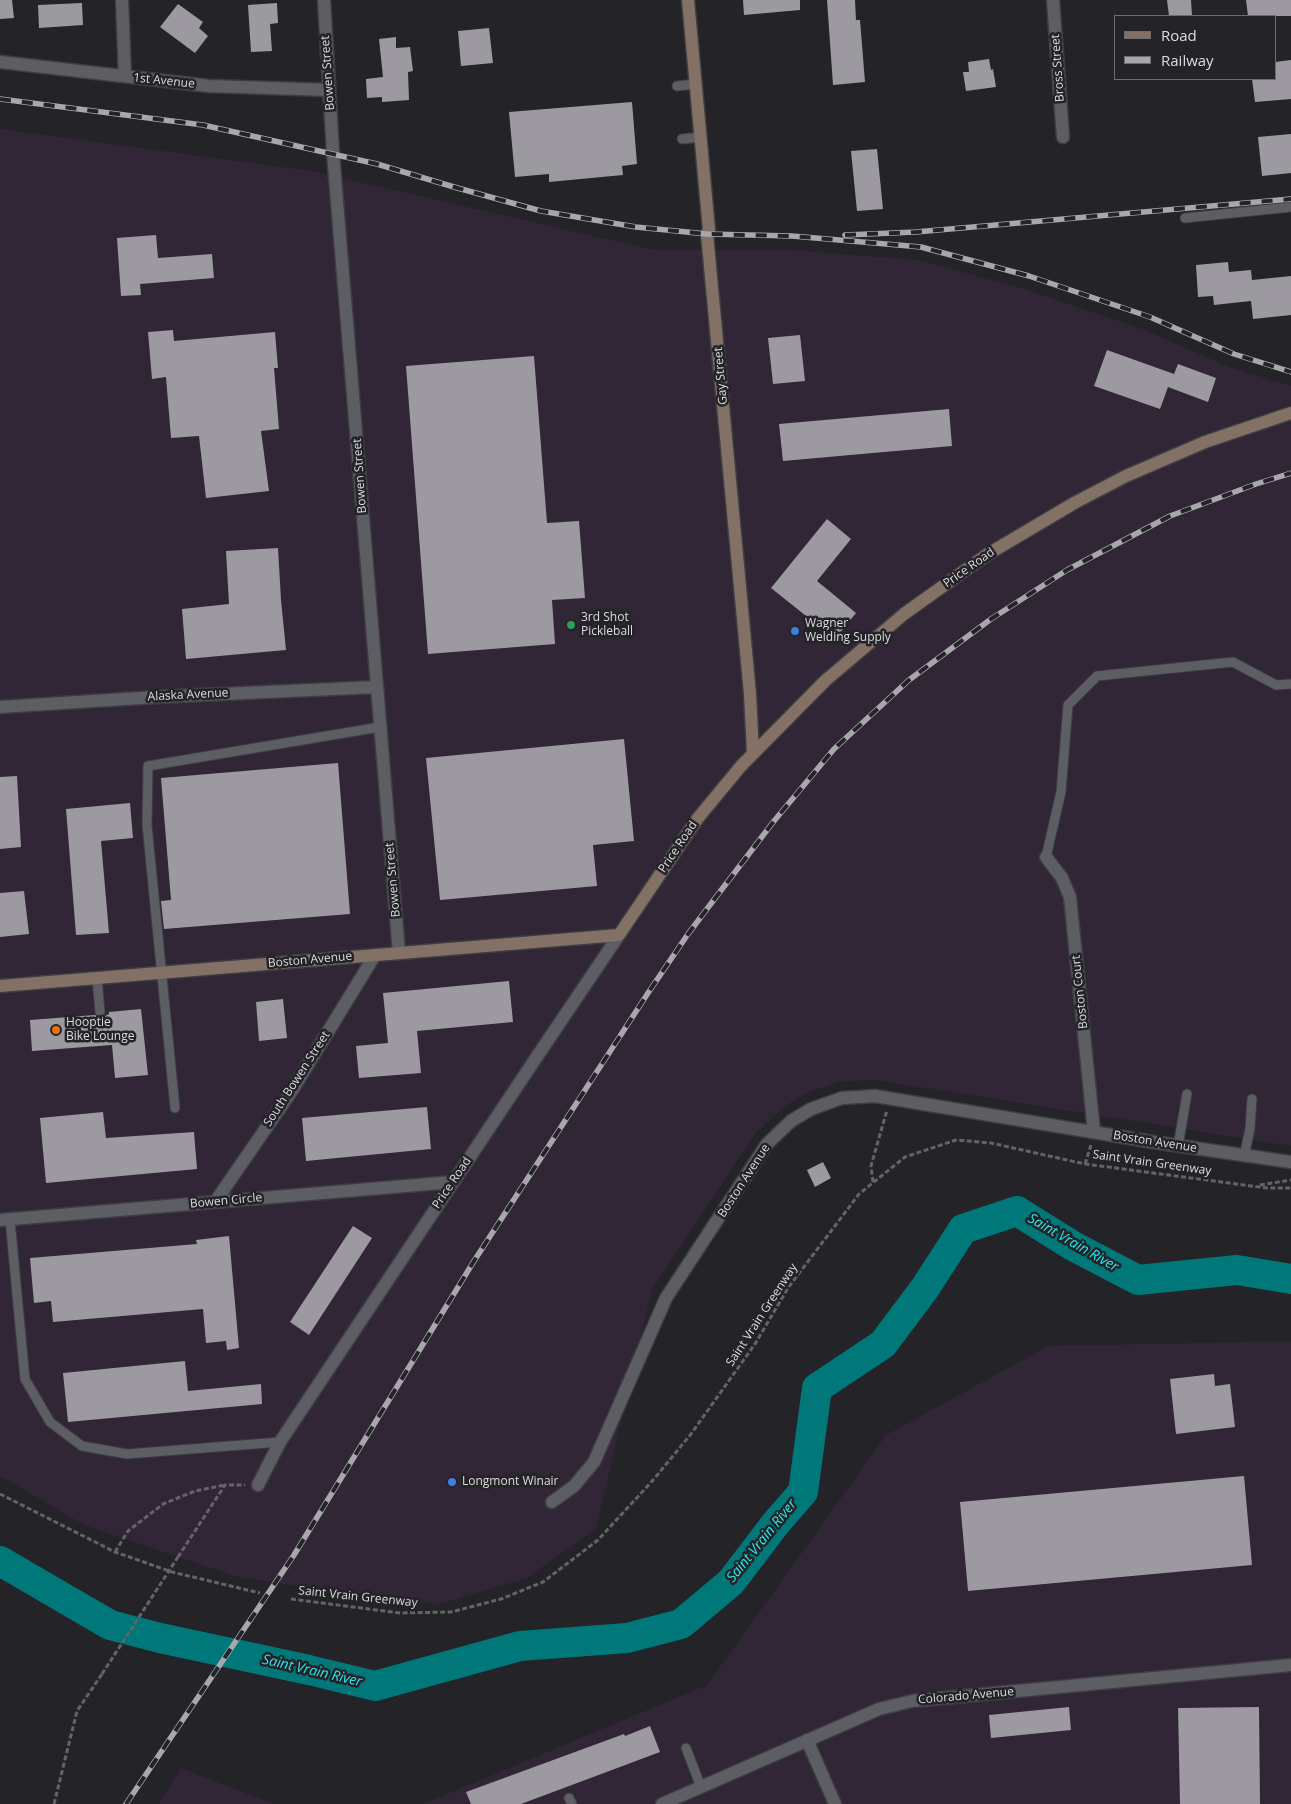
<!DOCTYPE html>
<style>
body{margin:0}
#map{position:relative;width:1291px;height:1804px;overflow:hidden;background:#232328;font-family:"Open Sans",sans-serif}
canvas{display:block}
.legend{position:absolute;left:1114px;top:15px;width:162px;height:65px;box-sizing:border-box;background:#232328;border:1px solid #6d6d71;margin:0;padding:6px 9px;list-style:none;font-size:15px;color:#dcdcdf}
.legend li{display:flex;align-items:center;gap:10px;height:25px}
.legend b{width:25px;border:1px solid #6d6d71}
</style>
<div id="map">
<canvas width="1291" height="1804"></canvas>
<ul class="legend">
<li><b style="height:6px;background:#847166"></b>Road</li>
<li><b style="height:6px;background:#a8a8ac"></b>Railway</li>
</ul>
</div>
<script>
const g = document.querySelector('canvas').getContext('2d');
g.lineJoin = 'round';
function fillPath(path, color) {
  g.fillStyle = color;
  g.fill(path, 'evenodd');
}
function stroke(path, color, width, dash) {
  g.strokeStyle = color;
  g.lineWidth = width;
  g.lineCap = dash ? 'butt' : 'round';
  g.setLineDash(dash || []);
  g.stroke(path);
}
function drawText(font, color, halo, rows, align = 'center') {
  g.font = font + ' "Open Sans",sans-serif';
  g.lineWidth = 5;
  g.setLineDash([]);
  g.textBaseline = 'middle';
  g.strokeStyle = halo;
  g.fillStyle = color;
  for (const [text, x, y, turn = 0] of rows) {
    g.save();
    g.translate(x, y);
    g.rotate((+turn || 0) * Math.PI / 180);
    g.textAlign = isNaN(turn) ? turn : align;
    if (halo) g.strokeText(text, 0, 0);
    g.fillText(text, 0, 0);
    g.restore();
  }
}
const industrial = new Path2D(`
 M0,129L312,171L654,250H791L918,260L1025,289L1145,330L1229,367L1291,386V1146L876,1080L839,1082L804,1094L781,1109L755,1134L652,1290L596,1529L527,1578L439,1604L378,1598L237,1577L84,1525L0,1476Z
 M1291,1341V1804H423L707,1685L886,1435L1048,1346Z
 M181,1768L274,1804H159Z`);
const river = new Path2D(`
 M0,1561L110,1625L160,1638L309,1670L375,1686L520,1646L627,1638L681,1624L731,1582L776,1523L803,1492L817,1388L883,1344L925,1288L963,1229L1017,1211L1073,1246L1138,1280L1237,1270L1291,1279`);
const building = new Path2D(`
 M0,0H12L14,18L0,19Z
 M743,0H800V10L744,15Z
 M827,0H855L856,20H860L865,82L833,85Z
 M1167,0H1191L1192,16H1169Z
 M1246,0H1291V16H1248Z
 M82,3L83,25L39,28L38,5Z
 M277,3L278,23L270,24L272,51L251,52L248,5Z
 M178,4L203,22L199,28L208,36L195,53L160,27Z
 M489,28L493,63L461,66L458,31Z
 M396,37V48L410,47L413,71L408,72L409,100L382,102V97L367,98L366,79L383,77L379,39Z
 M989,59L991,70L993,69L996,87L966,91L963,72H969L968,62Z
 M1291,60V99L1255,102L1252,79H1275V62Z
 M632,102L637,164L622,166L623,175L549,182V174L515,177L509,112Z
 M1291,134V173L1262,176L1258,137Z
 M877,149L883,209L857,211L851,151Z
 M156,235L158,258L212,254L214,278L140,284L141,295L121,296L117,238Z
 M1228,262L1229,272L1251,270L1252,280L1291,276V315L1253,319L1251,301L1214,305L1213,296L1198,297L1196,265Z
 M173,330L174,341L275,332L278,368H274L279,429L261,431L269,491L206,498L199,436L171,438L166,377L152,379L148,332Z
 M800,335L805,381L773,384L768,338Z
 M1107,350L1174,374L1178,364L1216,378L1208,402L1168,387L1160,409L1094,386Z
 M534,356L547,523L579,521L585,598L552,600L555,644L428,654L406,366Z
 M949,409L952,446L783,461L779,424Z
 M827,519L851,539L817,581L856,613L835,639L771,588Z
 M278,548L281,600L286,650L186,659L182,609L229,604L226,551Z
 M624,739L634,841L593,845L597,886L440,900L426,758Z
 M338,763L350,914L164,929L161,901L171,900L161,778Z
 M17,776L21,847L0,849V777Z
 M130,803L133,838L101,841L109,933L76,935L66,809Z
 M24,891L29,934L0,937V893Z
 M509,981L513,1022L417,1031L421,1073L359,1078L356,1046L388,1043L383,993Z
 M283,999L287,1038L259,1041L256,1002Z
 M141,1009L148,1075L115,1078L112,1045L32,1051L30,1020L95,1015L101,1018L109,1014V1012Z
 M427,1107L431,1149L306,1161L302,1118Z
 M103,1112L106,1138L194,1132L197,1169L46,1183L40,1118Z
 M823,1162L831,1178L815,1187L807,1170Z
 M353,1226L372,1238L309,1335L290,1322Z
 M229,1236L239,1348L227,1350L226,1341L206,1343L203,1309L53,1322L51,1301L34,1303L30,1258L197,1244L196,1240Z
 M185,1361L188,1391L261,1384L262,1404L68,1422L63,1373Z
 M1214,1374L1215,1386L1230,1384L1235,1427L1176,1434L1170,1379Z
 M1244,1476L1252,1565L968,1591L960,1502Z
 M1069,1707L1071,1730L991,1738L989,1715Z
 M1259,1707L1260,1804H1180L1178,1708Z
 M650,1726L660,1752L521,1804H471L466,1792L624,1734L625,1736Z`);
const path = new Path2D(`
 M1085,1164L1091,1145
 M873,1182L871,1166L887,1110
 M1260,1185L1291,1180
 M0,1494L115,1552L172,1572L260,1593
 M115,1552L128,1531L163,1504L195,1491L225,1485
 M178,1557L225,1485H245
 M291,1599L400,1613L451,1612L501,1599L543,1582L598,1540L654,1479L691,1434L755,1344L788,1288L859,1194L905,1157L956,1140L991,1143L1085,1164L1267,1188H1291
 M54,1804L77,1711L102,1674`);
const lane = new Path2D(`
 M677,86L696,84
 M682,139L701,137
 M1185,218L1291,207
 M1046,857L1061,792L1068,705L1097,676L1233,662L1276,685L1291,684
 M97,978L100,1012
 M175,1108L147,825L148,766L380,727
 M1178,1146L1187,1094
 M1244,1156L1250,1129L1252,1099
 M10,1220L25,1379L50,1422L82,1446L127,1454L280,1442
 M686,1748L701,1787
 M569,1798L572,1804`);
const street = new Path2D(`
 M122,0L125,76
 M324,0L333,153L399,953
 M1053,0L1063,137
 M0,62L209,86L329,90
 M0,707L156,697L377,687
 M1046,857L1062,878L1070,897L1094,1132
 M215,1202L291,1092L375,955
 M0,1220L453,1182
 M258,1485L280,1442L538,1055L619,935
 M552,1502L574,1486L594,1462L666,1298L767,1144L791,1121L811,1109L842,1098L875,1096L1153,1142L1291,1162
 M807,1740L835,1804
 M662,1804L879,1709L912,1701L1291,1665`);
const secondary = new Path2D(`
 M688,0L709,230L707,234L750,694L753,753
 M0,986L619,935L698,818L741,766L826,680L904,614L988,554L1076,502L1126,476L1205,442L1291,413`);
const rail = new Path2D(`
 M0,99L203,125L377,164L454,187L541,211L636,227L707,234L792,236L921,247L1029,276L1150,317L1234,354L1291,372
 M845,235L916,232L1291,199
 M126,1804L294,1555L474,1261L648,993L688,934L716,897L774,821L834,749L909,680L991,619L1067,570L1170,516L1256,484L1291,473`);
const pathBridge = new Path2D(`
 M102,1674L178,1557`);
const markers = [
 [571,625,5,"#2e9e5b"],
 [795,631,5,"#3f7fe0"],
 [56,1030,5,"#e8710a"],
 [452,1482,5,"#3f7fe0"]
];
const streetNames = [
 ["Bross Street",1058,68,-94],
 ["Bowen Street",328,73,-94],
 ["1st Avenue",164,81,6],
 ["Gay Street",721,376,-95],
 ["Bowen Street",360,476,-94],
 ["Price Road",969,568,-35],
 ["Alaska Avenue",188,695,-3],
 ["Price Road",678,847,-56],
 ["Bowen Street",393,880,-95],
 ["Boston Avenue",310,960,-5],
 ["Boston Court",1080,992,-96],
 ["South Bowen Street",297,1079,-57],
 ["Boston Avenue",1155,1142,9],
 ["Saint Vrain Greenway",1152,1163,8],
 ["Boston Avenue",744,1181,-57],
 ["Price Road",452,1183,-56],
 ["Bowen Circle",226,1201,-5],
 ["Saint Vrain Greenway",762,1315,-57],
 ["Saint Vrain Greenway",358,1597,6],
 ["Colorado Avenue",966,1696,-5]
];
const poiNames = [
 ["3rd Shot",581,618],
 ["Pickleball",581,632],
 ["Wagner",805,624],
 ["Welding Supply",805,638],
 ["Hooptie",66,1023],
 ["Bike Lounge",66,1037],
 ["Longmont Winair",462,1482]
];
const waterNames = [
 ["Saint Vrain River",1073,1243,30],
 ["Saint Vrain River",762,1541,-51],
 ["Saint Vrain River",312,1671,13]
];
fillPath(industrial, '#302635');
stroke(river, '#00787a', 30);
fillPath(building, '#9c9aa0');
stroke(lane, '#3e3e42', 11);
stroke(street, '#3e3e42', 15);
stroke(secondary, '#3e3e42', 15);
stroke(path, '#646468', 3, [5, 2.5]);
stroke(lane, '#5d5e63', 9);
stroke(street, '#5d5e63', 12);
stroke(secondary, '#847166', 12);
stroke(rail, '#a8a8ac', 5.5);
stroke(rail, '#232328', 4, [11]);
stroke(pathBridge, '#646468', 3, [5, 2.5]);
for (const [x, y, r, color] of markers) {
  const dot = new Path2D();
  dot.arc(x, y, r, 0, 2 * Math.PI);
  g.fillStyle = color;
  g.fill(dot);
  stroke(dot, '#232328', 2);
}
drawText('12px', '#dcdcdf', '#232328', streetNames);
drawText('12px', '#dcdcdf', '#232328', poiNames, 'left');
drawText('italic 14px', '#26eaee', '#232328', waterNames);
</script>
